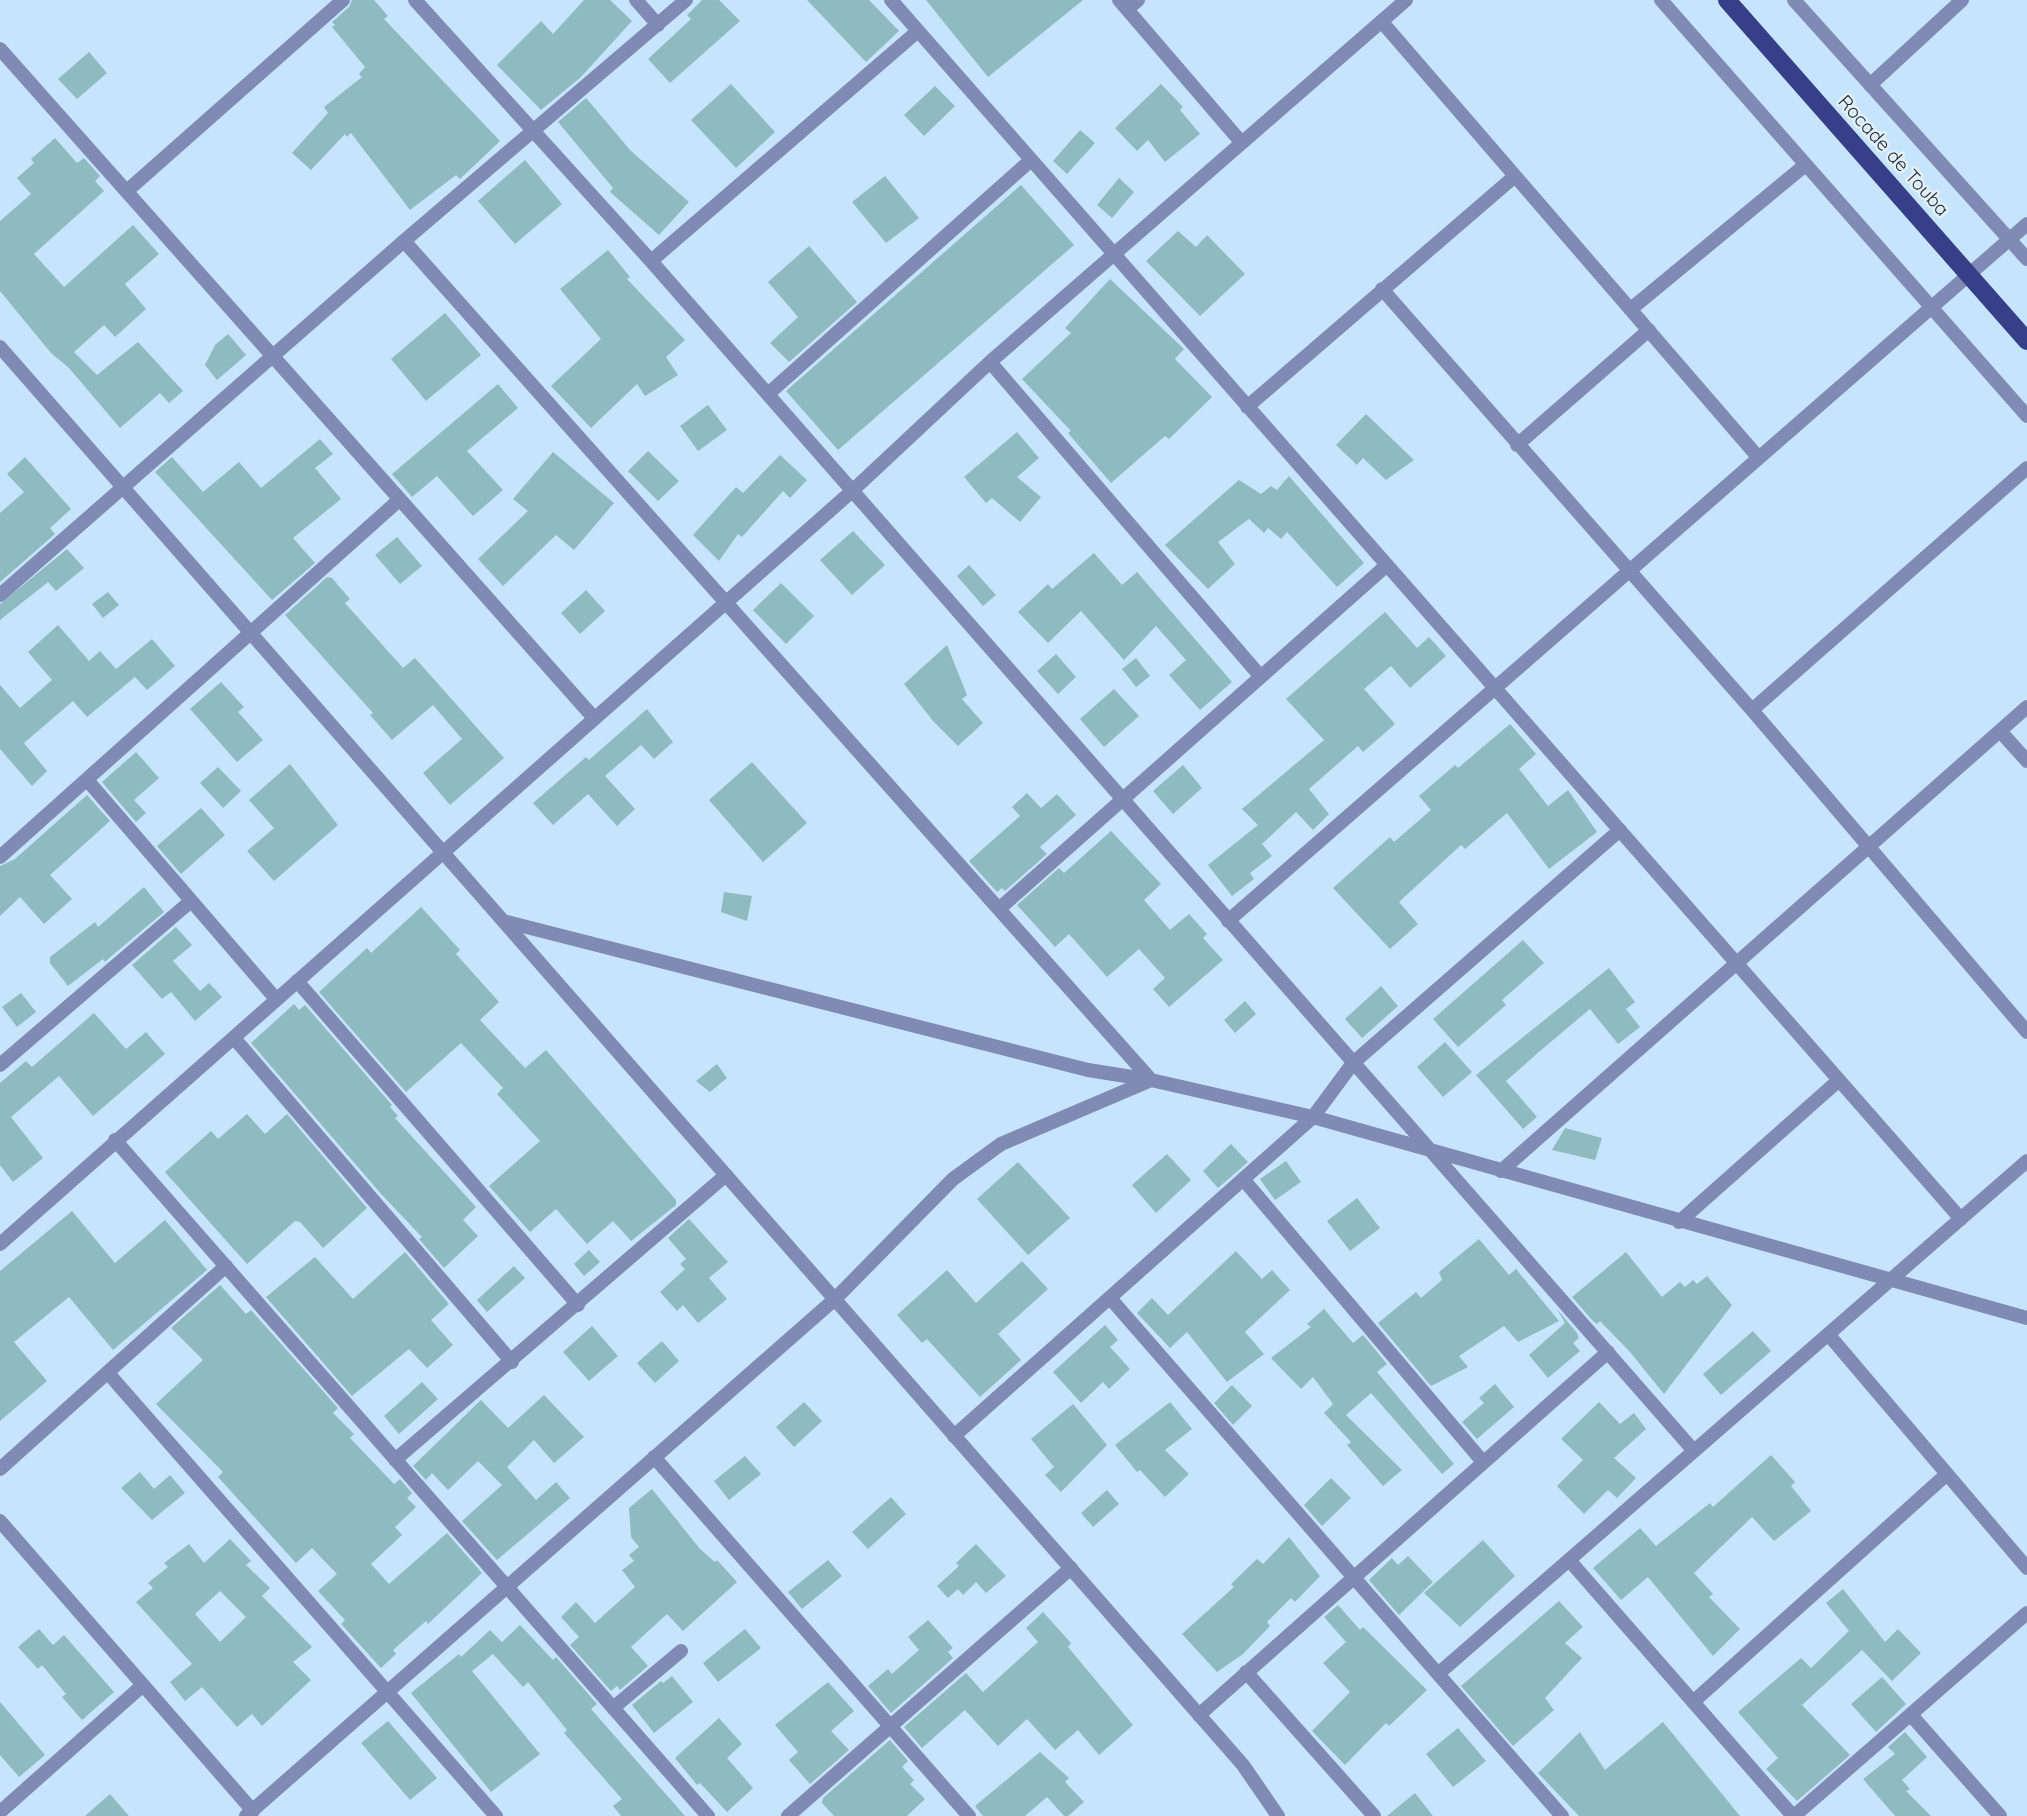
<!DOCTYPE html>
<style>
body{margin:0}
canvas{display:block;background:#c6e5fd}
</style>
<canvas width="2027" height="1816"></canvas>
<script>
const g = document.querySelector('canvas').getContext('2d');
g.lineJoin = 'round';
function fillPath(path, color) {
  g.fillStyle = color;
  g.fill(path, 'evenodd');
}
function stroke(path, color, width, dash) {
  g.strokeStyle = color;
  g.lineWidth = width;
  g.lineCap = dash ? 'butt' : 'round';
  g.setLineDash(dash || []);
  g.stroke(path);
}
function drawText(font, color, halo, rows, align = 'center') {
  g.font = font + ' Quicksand,sans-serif';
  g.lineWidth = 5;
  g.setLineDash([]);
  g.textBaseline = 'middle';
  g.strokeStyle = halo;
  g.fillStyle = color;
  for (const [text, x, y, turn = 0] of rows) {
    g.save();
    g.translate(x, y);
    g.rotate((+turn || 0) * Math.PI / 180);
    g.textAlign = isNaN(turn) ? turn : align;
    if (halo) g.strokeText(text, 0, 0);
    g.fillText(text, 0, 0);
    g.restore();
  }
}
const building = new Path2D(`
 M352,0H374L388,16L384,19L500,141L460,179L456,175L410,210L351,133L347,137L345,134L311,170L292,153L328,113L324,107L362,77L359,74L365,67L332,27L335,25L332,22L349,7Z
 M584,0H610L632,21L581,77L541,110L497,65L541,21L553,34Z
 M702,0H719L740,21L670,83L648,59L691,19L687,15Z
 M807,0H869L899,31L866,62Z
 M926,0H1083L988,77Z
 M89,52L107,73L77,99L58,79Z
 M731,84L775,132L736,168L691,120Z
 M1161,84L1183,107L1180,110L1200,134L1165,162L1148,140L1137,151L1115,128Z
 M935,86L955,106L924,136L904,115Z
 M586,98L631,151L689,202L659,235L610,192L613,188L558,122Z
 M1080,130L1095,143L1067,174L1053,161Z
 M55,138L77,163L84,158L100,176L95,181L104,191L34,254L64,287L133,225L159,254L125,284L146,309L115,337L104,325L74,352L97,375L138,342L183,391L169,403L160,393L120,428L69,368L51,353L0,291V221L31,194L17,178L34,163L31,159Z
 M525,160L562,204L515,244L478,201Z
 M885,176L919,218L886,243L852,202Z
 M1119,178L1134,192L1112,218L1097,205Z
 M1021,185L1074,245L838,450L786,391Z
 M1178,231L1196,247L1207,235L1245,274L1200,316L1146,261Z
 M809,246L857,302L789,362L770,343L798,317L768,282Z
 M608,250L630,277L627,279L685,340L666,357L678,375L645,396L637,384L591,428L551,386L601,339L560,289Z
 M1110,279L1184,349L1175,359L1212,397L1169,439L1165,436L1111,483L1068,433L1071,431L1022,379L1071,333L1065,328Z
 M445,313L481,355L426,401L391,359Z
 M228,334L246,355L217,380L205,365L215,345Z
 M498,384L518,408L467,451L503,490L473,516L437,476L412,497L392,474Z
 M708,405L727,430L698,451L680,426Z
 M1366,414L1414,460L1386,480L1363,458L1357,465L1336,445Z
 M1017,432L1039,458L1017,477L1041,497L1020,522L992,498L986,503L964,477Z
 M320,439L333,454L315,468L341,499L293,538L315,563L272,600L155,472L172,457L203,492L239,462L261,488Z
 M648,451L679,481L658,501L628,471Z
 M553,452L614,503L574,550L556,535L503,586L478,559L528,511L513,499Z
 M780,455L807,480L790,498L783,491L742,537L738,534L719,561L693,535L736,487L743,493Z
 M25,457L71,509L50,528L55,534L0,582V513L24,492L7,474Z
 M1289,476L1364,563L1337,587L1287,532L1281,539L1268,528L1264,533L1249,519L1218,542L1235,564L1208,589L1165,545L1239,480L1261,494L1271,486L1277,490Z
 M853,531L885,565L852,595L820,560Z
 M397,537L422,566L400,584L375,555Z
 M67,549L84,568L56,591L48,582L0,620V604Z
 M1094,553L1122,585L1137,572L1232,682L1200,710L1169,675L1186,660L1156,626L1124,660L1081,611L1048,643L1018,612L1048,584L1052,589Z
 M969,565L996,595L983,606L957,576Z
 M327,577L332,578L350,599L345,603L403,668L415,658L504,758L450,805L423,773L462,739L433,705L392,740L370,715L373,713L285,615Z
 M781,583L814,616L786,644L753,610Z
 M586,590L605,611L580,634L561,613Z
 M108,592L119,605L103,618L92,604Z
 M1385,612L1417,648L1429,637L1446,656L1410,688L1391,666L1364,689L1395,724L1363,752L1358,746L1309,789L1329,814L1313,830L1296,812L1262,844L1272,856L1250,873L1254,879L1232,896L1208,865L1258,825L1242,809L1324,740L1286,699Z
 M58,625L89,661L100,651L116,669L152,639L175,666L147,690L135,677L87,717L73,701L24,743L47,771L32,786L0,749V685L20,708L52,680L28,652Z
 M947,645L967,695L962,699L983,723L958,746L933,721L904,684Z
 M1056,654L1076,677L1058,694L1037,671Z
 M1136,658L1150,676L1136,687L1122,669Z
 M221,682L244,707L238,712L263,740L237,762L190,709Z
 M1114,689L1139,716L1104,747L1080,719Z
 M647,709L673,742L654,759L641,745L605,776L635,809L617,826L588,794L553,825L533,803L586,757L589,760Z
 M1510,724L1536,754L1519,769L1548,806L1568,790L1597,832L1549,869L1507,813L1465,849L1461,845L1399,902L1418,924L1390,949L1333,888L1390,837L1394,842L1431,810L1419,796L1455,765L1458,768Z
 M136,752L159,778L134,800L146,813L136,822L102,782Z
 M752,762L807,823L763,862L709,800Z
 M290,764L338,825L274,881L247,851L274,828L249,800Z
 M1183,765L1202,788L1173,814L1153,791Z
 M218,767L241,791L223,808L200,783Z
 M1027,793L1041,808L1057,794L1076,815L1040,847L1047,854L1005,891L1002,888L997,892L969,861L1020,816L1012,807Z
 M87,795L110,821L50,875L72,899L44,924L20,897L0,916V866L15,859Z
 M201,808L225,835L181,874L157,846Z
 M1111,831L1161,884L1144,900L1170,930L1189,914L1207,934L1203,938L1223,960L1169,1007L1153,989L1165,978L1139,949L1107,977L1069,934L1055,947L1017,905L1059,868L1064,873Z
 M144,887L164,912L108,959L105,962L103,959L68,986L50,963V957L95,922L98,927Z
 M724,892L752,896L747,921L721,912Z
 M421,907L460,950L456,954L499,1002L480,1020L525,1068L546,1050L676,1200V1205L631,1241L613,1221L587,1244L556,1209L530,1232L489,1186L540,1141L497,1094L503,1088L461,1043L406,1092L319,992L367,948L371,953Z
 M176,927L192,945L173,961L200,991L209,983L222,997L195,1021L171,992L162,999L132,965Z
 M1523,940L1544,963L1502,1000L1506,1005L1458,1047L1433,1019Z
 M1609,968L1635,1002L1626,1009L1640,1027L1618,1044L1590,1009L1540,1051L1506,1081L1537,1117L1523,1129L1476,1075Z
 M1381,986L1398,1006L1362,1038L1345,1019Z
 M21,993L36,1012L17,1027L2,1007Z
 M1245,1001L1256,1014L1235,1033L1224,1020Z
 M294,1004L299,1010L305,1005L392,1105L390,1107L398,1116L395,1118L476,1207L463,1220L478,1236L444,1268L419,1239L422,1237L382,1195L251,1043Z
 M94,1013L126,1049L146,1032L165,1054L93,1116L59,1076L11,1117L43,1158L13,1182L0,1165V1083L26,1061L32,1067Z
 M1445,1042L1472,1072L1443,1097L1417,1067Z
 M717,1064L727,1078L710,1092L696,1081Z
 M247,1114L265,1134L287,1114L367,1208L323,1248L300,1222L295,1221L247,1264L165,1172L211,1131L218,1139Z
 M1565,1128L1602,1138L1595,1160L1552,1150Z
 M1231,1144L1248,1162L1218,1188L1203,1171Z
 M1167,1154L1191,1180L1156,1213L1132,1185Z
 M1286,1161L1301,1182L1275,1200L1260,1179Z
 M1018,1162L1070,1218L1028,1255L977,1199Z
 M1357,1198L1380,1228L1350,1251L1327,1221Z
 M72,1211L115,1263L165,1220L207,1270L113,1350L69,1297L14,1342L47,1381L0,1421V1271Z
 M689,1219L728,1262L709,1278L727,1299L698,1323L683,1305L677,1311L660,1292L685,1269L680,1264L686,1259L668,1238Z
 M1479,1239L1509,1275L1516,1269L1559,1321L1518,1342L1504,1326L1459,1356L1468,1367L1431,1386L1378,1323L1416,1292L1421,1298L1442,1280L1439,1272Z
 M589,1250L600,1262L584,1276L574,1264Z
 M1236,1251L1262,1279L1272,1270L1290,1290L1245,1332L1264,1354L1227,1382L1187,1332L1170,1348L1137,1313L1152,1298L1168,1315Z
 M405,1252L449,1304L431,1320L453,1345L427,1368L409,1349L352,1396L266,1297L315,1257L353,1299Z
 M1626,1252L1662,1297L1680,1282L1685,1287L1693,1280L1697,1284L1707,1276L1732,1305L1664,1394L1630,1352L1600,1321L1597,1324L1593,1321L1572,1297Z
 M1022,1261L1048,1289L998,1334L1021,1360L980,1397L927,1339L922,1343L897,1315L947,1270L976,1303Z
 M514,1266L525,1278L487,1312L477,1300Z
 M220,1285L246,1314L251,1310L338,1408L333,1413L354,1434L350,1438L394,1484L400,1479L412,1493L407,1498L416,1507L395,1527L402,1535L371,1564L389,1584L447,1533L482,1573L428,1624L426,1621L393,1650L396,1654L381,1668L341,1624L345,1620L318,1591L337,1574L312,1548L296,1563L218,1477L223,1472L156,1404L203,1360L171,1328Z
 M1324,1309L1353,1343L1363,1335L1387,1364L1377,1372L1454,1464L1442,1474L1371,1393L1346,1415L1402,1470L1383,1486L1347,1445L1351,1442L1324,1413L1333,1404L1313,1377L1301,1389L1271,1358L1311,1327L1307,1324Z
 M1557,1309L1577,1333L1579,1338L1573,1343L1580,1351L1548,1378L1529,1355L1565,1323Z
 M1105,1325L1118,1340L1110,1347L1130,1369L1109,1389L1103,1382L1081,1403L1053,1372Z
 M592,1326L618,1356L589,1381L563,1352Z
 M1753,1331L1771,1351L1721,1395L1703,1374Z
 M662,1341L679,1361L655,1383L637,1363Z
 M422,1382L438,1399L399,1434L384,1416Z
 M1495,1384L1514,1407L1477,1439L1462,1422L1484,1403L1479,1398Z
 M1232,1385L1252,1406L1233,1425L1214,1403Z
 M544,1395L584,1437L554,1463L534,1440L507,1467L536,1500L556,1482L570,1498L497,1560L462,1521L502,1485L478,1461L448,1490L432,1473L426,1480L413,1466L481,1400L508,1428Z
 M804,1402L822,1421L794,1447L776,1427Z
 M1170,1402L1192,1429L1165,1450L1189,1474L1165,1497L1140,1470L1137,1472L1115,1445Z
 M1599,1402L1620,1424L1634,1413L1646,1429L1614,1458L1636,1478L1617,1498L1608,1490L1584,1514L1557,1486L1583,1460L1561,1439Z
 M1073,1404L1107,1445L1061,1492L1045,1475L1054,1467L1031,1439Z
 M1771,1455L1795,1482L1791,1486L1811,1511L1774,1541L1752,1517L1694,1573L1713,1594L1709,1597L1740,1629L1713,1656L1648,1577L1621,1600L1593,1568L1640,1528L1656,1546L1710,1503L1713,1507Z
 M745,1456L761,1474L729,1500L714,1481Z
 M140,1472L154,1489L170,1475L185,1493L152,1520L121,1488Z
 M1331,1478L1351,1498L1322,1526L1304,1505Z
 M652,1489L700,1549L715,1562L717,1560L737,1582L683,1631L667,1614L631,1647L648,1666L620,1690L617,1686L611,1691L570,1645L579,1637L561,1617L576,1602L595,1623L635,1587L622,1570L634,1561L629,1555L639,1547L631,1537L629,1508Z
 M1107,1490L1119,1504L1093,1527L1081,1513Z
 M891,1497L906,1514L868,1549L852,1532Z
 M1289,1537L1320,1576L1295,1602L1291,1598L1267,1622L1270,1626L1243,1654L1217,1672L1182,1634L1234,1587L1231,1584L1257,1559L1263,1564Z
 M230,1539L251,1561L246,1565L270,1588L262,1596L312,1647L293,1662L311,1680L262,1726L252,1714L237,1727L202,1687L185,1701L170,1682L192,1664L136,1602L153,1588L148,1583L168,1567L164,1563L189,1544L204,1563ZM220,1591L246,1617L220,1642L195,1614Z
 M1483,1540L1515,1576L1460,1627L1424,1593Z
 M976,1544L1006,1576L986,1593L976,1582L963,1595L958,1589L948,1598L937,1586L959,1566L956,1563Z
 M1408,1556L1433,1582L1399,1615L1369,1580L1392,1558L1398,1565Z
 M828,1560L842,1576L802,1609L788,1592Z
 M1843,1589L1885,1642L1898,1629L1921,1653L1892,1681L1862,1650L1802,1705L1850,1755L1797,1801L1766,1769L1778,1758L1738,1712L1801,1658L1811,1668L1849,1631L1826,1603Z
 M1559,1601L1583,1627L1565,1643L1582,1658L1545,1698L1554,1710L1513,1746L1461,1686Z
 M1338,1605L1360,1630L1363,1627L1427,1690L1389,1726L1386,1723L1345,1765L1312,1731L1350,1692L1323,1663L1346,1642L1324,1617Z
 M1043,1612L1071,1643L1068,1647L1133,1725L1099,1755L1078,1730L1055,1750L1027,1719L998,1746L965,1710L922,1748L904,1727L966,1673L983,1692L1038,1642L1026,1628Z
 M928,1620L953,1648L948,1652L953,1658L891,1713L868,1686L888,1669L892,1674L919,1650L908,1637Z
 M520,1625L553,1660L556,1657L597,1704L591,1709L685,1816H621L613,1806L622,1799L564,1733L567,1730L528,1682L523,1687L493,1654L472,1671L540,1754L491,1792L411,1693L459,1654L461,1657L490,1630L502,1642Z
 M39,1629L53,1645L64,1635L114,1692L82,1720L62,1697L66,1694L42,1665L38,1669L18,1647Z
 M745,1629L761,1648L718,1682L703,1663Z
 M672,1676L693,1702L654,1733L632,1705L661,1681L663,1683Z
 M1882,1677L1906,1704L1876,1732L1851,1704Z
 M828,1682L854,1711L831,1731L849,1750L810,1784L789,1760L798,1752L775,1725Z
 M0,1702L45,1755L19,1777L0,1755Z
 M719,1718L742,1744L727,1758L753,1788L727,1812L700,1783L697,1785L675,1758Z
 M388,1721L437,1778L410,1800L361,1743Z
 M1663,1722L1740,1816H1579L1538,1773L1580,1732L1605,1770Z
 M1458,1728L1486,1761L1453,1787L1426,1754Z
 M1905,1732L1927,1757L1902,1780L1910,1789L1906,1791L1931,1816H1895L1863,1779L1895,1754L1888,1747Z
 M890,1740L908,1761L902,1767L914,1780L910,1784L925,1799L907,1816H834L822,1803L823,1798Z
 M1040,1752L1069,1778L1065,1782L1084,1802L1068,1816H1064L1047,1797L1025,1816H983L975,1806Z
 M1415,1793L1433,1816H1387Z
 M110,1794L129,1816H85Z`);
const minor = new Path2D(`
 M415,0L651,261L1694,1451
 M636,0L658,25
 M891,0L1961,1219
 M1119,0L1241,142
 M1661,0L2027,416
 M1794,0L2027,259
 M1127,9L1138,0
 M1382,22L1758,457
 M0,49L594,718
 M1870,85L1962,0
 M128,190L343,0
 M651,261L918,31
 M1382,289L1752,710L2027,1032
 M1631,309L1804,166
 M990,362L1261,677
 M768,394L1031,160
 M1247,407L1515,176
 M1517,445L1649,330
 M0,595L404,241L686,0
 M1752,710L2027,468
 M2000,731L2027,761
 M88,781L276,999
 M0,857L399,500
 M1000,908L1387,565
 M1228,921L2027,224
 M507,922L1088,1070L1151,1080L1313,1117L2027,1318
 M297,981L578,1305
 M234,1038L512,1362
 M0,1065L191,901
 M115,1140L708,1816
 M1501,1171L2027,707
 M1243,1179L1483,1462
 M1679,1222L1839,1080
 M0,1244L851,492L990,362L1406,0
 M1110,1298L1562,1816
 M1828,1334L2027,1568
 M108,1373L496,1816
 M954,1436L1313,1117L1353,1063L1620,830
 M654,1457L969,1816
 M395,1460L726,1175
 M0,1469L226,1266
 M0,1521L253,1811
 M1569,1560L1793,1816
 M1246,1672L1374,1816
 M1438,1674L2027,1161
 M1693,1702L1947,1474
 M613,1708L681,1651
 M1199,1715L1608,1352
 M1911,1715L2000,1816
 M0,1812L143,1685
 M246,1816L835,1299L953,1179L1001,1144L1151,1080L404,241
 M788,1816L1071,1568
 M1794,1816L2027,1613`);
const tertiary = new Path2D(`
 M0,347L1243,1765L1278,1816`);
const primary = new Path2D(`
 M1727,0L2027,341`);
const streetNames = [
 ["Rocade de Touba",1893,156,48]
];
fillPath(building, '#8ebac0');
stroke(minor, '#818ab4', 14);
stroke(tertiary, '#818ab4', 14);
stroke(primary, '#383f89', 18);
drawText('19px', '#202c35', '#e3f0f9', streetNames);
</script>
